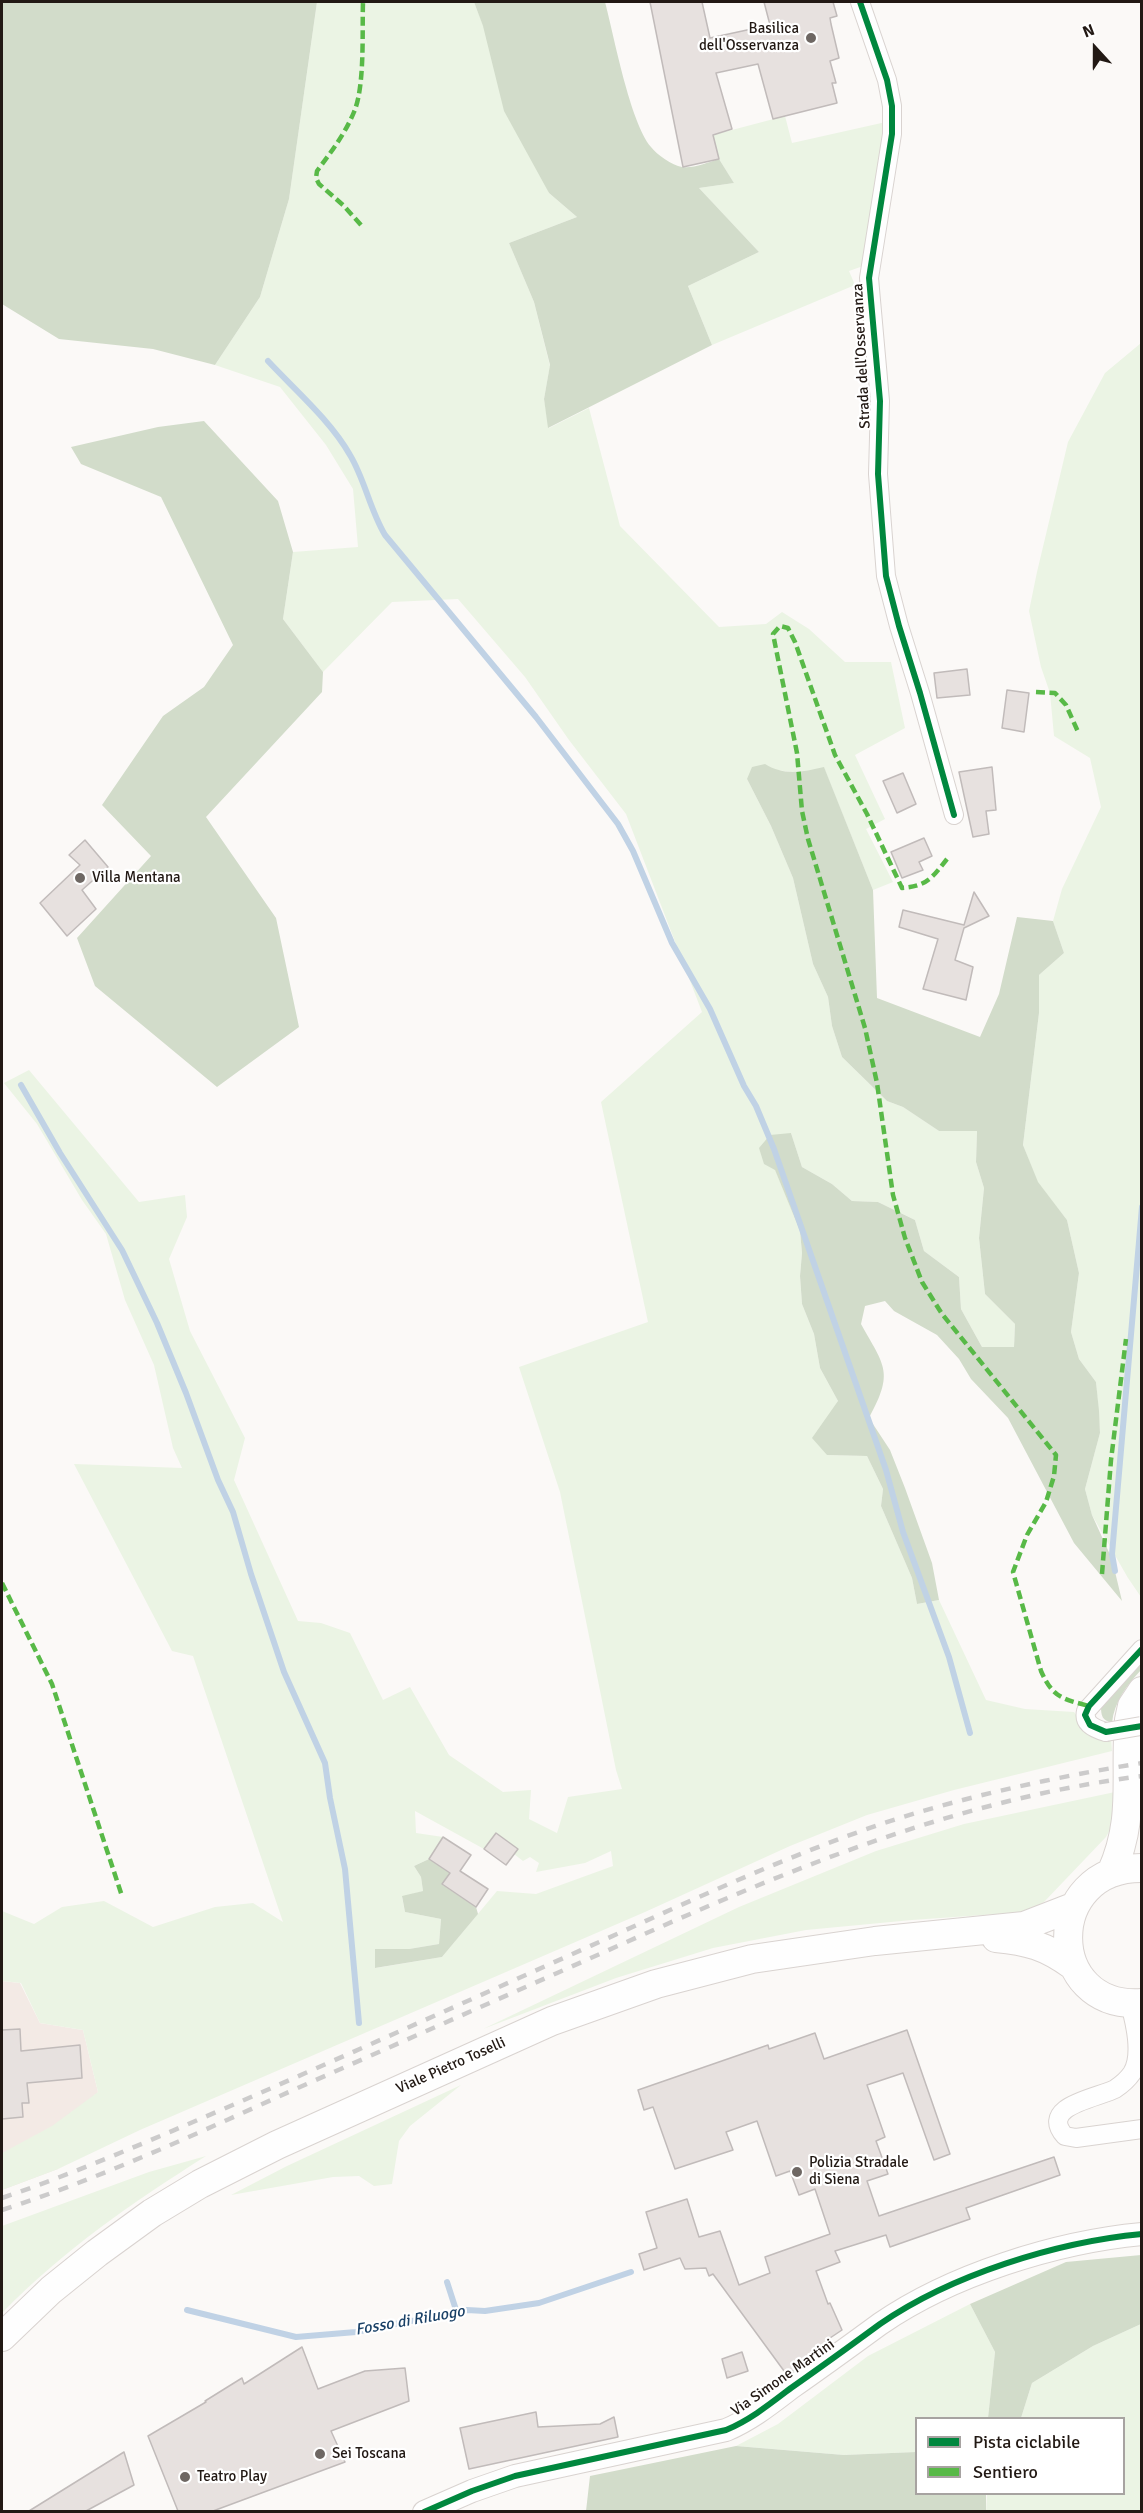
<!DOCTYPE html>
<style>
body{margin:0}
#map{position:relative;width:1143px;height:2513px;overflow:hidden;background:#fbf9f7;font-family:Signika,sans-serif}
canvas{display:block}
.frame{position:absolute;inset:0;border:3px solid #221914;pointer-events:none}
.legend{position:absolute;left:915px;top:2417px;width:210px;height:78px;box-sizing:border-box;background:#fff;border:2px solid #a7a3a1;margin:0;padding:8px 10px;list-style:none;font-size:18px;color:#221914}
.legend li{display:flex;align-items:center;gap:12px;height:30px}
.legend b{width:30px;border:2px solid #a7a3a1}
.north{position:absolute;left:1065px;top:18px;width:60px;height:60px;-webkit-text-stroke:4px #fff;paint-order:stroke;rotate:339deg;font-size:16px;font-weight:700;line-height:24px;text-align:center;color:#221914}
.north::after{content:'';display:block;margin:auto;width:21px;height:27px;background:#221914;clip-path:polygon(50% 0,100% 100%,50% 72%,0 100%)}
</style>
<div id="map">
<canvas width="1143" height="2513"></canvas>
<div class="frame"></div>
<ul class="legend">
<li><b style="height:8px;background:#00873e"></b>Pista ciclabile</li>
<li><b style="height:8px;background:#58b947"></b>Sentiero</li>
</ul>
<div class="north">N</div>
</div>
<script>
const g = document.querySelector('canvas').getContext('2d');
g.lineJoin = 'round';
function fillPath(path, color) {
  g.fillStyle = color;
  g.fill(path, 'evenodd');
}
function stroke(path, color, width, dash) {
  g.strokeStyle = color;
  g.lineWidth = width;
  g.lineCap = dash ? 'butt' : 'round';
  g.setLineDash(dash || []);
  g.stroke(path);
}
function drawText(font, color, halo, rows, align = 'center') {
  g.font = font + ' Signika,sans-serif';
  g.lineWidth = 4.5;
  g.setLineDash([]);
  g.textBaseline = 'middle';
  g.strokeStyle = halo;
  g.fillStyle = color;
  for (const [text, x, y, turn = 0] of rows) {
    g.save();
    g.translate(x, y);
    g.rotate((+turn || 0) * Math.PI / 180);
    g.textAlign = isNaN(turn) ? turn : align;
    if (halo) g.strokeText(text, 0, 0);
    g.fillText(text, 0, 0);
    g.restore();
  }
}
const built = new Path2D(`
 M2,1981L20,1983L40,2023L83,2030L98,2092L58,2169L2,2190Z`);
const green = new Path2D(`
 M317,2H474L549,193L577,217L509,243L534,302L550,366L544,399L549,428L589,408L620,526L719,627L766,624L782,612L809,629L845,662H891L905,728L855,755L885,819L866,829L893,882L873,890L824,768L798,773L776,770L747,779L771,826L793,878L813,964L828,997L832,1026L842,1057L887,1101L903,1107L939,1131L977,1130L976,1162L984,1188L979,1238L985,1294L1015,1324L1014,1348L982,1347L961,1309L959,1277L924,1251L915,1220L878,1202L852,1201L832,1184L802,1167L791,1133L775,1169L800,1231L802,1253L800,1276L802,1304L814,1334L820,1368L838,1401L827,1455L867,1456L883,1489L881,1506L912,1578L917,1604L939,1600L986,1700L1025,1709L1074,1712L1090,1733L1111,1738L1112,1751L954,1790L867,1815L790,1846L645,1912L140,2130L58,2169L2,2190V2153L52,2126L98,2092L83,2030L40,2023L21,1983L2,1981V1911L34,1924L62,1907L104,1901L153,1927L215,1907L253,1903L283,1922L193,1656L172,1651L74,1464L182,1468L173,1448L154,1365L125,1300L106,1234L82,1200L37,1124L4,1083L29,1070L139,1202L185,1195L187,1217L169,1259L190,1331L245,1438L234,1480L298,1621L321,1623L350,1633L383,1700L410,1687L449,1755L503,1792L531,1790L529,1819L557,1833L568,1797L622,1789L616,1770L560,1492L519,1367L648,1322L601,1102L702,1012L626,814L569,740L525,677L458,599L392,602L323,672L283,619L293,552L358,547L353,489L326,445L280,387L215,365L260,297L289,199ZM415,1811L484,1849L496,1833L518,1849L514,1854L523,1861L530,1857L539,1863L536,1872L585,1863L611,1851L613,1866L536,1894L497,1891L442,1957L376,1968L375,1949H409L439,1944L441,1919L405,1912L402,1897L423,1891L421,1877L414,1866L429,1859L443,1837L416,1833Z
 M785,116L792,143L886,122L866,265L849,271L855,285L712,345L688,286L759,252L699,188L734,183L719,159L713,135Z
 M1141,343V1597L1128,1578L1092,1515L1085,1489L1100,1433L1096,1382L1079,1359L1071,1332L1079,1273L1067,1220L1037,1182L1023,1145L1039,1013V975L1064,953L1053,921L1062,889L1101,807L1090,758L1054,736L1050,693L1041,667L1029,611L1037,572L1068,442L1105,373Z
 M1115,1792L1111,1828L1106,1837L1044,1902L1026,1912L912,1920L806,1930L713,1948L616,1978L483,2029L739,1907L876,1851L964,1824Z
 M461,2085L410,2126L399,2141L392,2184L374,2186L359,2176L333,2177L231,2195L287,2166Z
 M206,2156C129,2205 66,2248 2,2313V2226L149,2172Z
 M970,2304L995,2352L988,2418H916V2452L844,2455L736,2446L778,2424L868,2356Z
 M1141,2324V2511L986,2512L987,2494H1124V2418H1021L1032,2383L1093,2346Z`);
const forest = new Path2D(`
 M2,2H317L289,199L260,297L215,365L153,349L59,339L2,304Z
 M474,2H605C614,36 630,122 651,147C657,155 672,165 682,167C692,169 709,162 719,159L734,183L699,188L759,252L688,286L712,345L548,428L544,399L550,365L534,302L509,243L577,217L549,193L504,111L483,26Z
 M204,421L278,501L293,552L283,619L323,672L322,692L206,817L276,918L299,1027L217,1087L95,986L77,938L151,856L102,805L163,716L204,687L233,645L161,497L81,464L71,447L158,427Z
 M765,764C784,776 803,772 824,767L873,890L877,998L980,1037L999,994L1017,917L1053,921L1064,953L1039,975V1013L1023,1145L1038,1182L1067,1220L1079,1273L1071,1332L1079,1359L1096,1382L1099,1411L1100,1433L1085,1489L1092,1515L1112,1559L1122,1601L1074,1543L1008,1418L971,1379L959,1359L937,1335L894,1311L885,1301L865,1306L861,1324C885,1367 894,1372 869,1418L890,1450L905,1488L932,1563L939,1600L917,1604L912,1578L881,1506L883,1489L867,1456L827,1455L812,1438L838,1401L820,1368L814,1334L802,1304L800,1276L802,1253L800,1231L775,1170L764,1164L759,1148L770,1135L791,1133L802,1167L832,1184L852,1201L878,1202L915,1220L924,1251L959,1277L961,1309L982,1347H1014L1015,1324L985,1294L979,1238L984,1188L976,1162L977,1131H939L903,1107L887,1101L842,1057L832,1026L828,997L813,964L793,878L771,826L747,779L752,767Z
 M1141,1661V1670C1127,1685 1114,1702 1112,1723C1102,1720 1101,1716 1101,1706Z
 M429,1859L450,1873L443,1885L476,1907L478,1914L442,1957L375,1968V1949H409L439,1944L441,1919L405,1912L402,1896L423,1891L421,1877L414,1866Z
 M1141,2255V2324L1093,2346L1032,2383L1021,2418H988L995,2352L970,2304L1066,2262Z
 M736,2446L844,2455L916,2452V2494H986V2511H586L590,2476Z`);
const stream = new Path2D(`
 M268,361C295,390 331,421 350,455C365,480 370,510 385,535L536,717L618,824L633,851L672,943L710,1009L744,1086L756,1106L774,1149L886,1470L903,1532L949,1657L970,1733
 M21,1085L60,1153L122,1250L157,1323L186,1393L218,1480L233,1512L251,1574L284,1672L325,1763L330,1798L345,1869L359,2023
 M1115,1571L1112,1554L1142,1207
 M447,2282L457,2313
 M187,2310L296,2337L356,2332L410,2321L425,2320L467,2310L485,2311L539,2303L631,2272`);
const building = new Path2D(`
 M650,2H702L710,38L770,25L764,2H833L837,16L830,18L831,24L839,58L830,61L836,83H832L837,103L773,119L758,64L716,73L732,129L713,135L719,159L683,167Z
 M967,669L970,695L937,698L934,673Z
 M1007,690L1029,693L1024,732L1002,728Z
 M992,767L996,810L986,811L989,834L973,837L959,772Z
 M903,773L916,804L897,813L883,781Z
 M924,838L932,856L919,862L923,870L902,878L891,852Z
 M85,840L108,867L82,890L96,909L67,936L40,903L80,865L69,855Z
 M974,892L989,916L964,928L955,960L973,967L966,1000L923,989L938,939L899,927L903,910L964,925Z
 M496,1833L518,1849L506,1865L484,1849Z
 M443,1837L471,1855L460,1871L488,1889L476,1907L442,1884L450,1873L429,1859Z
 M20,2029L21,2051L80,2045L82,2078L27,2083L29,2103H22L23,2117L2,2119V2030Z
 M907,2030L950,2154L934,2160L903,2073L867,2085L885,2137L876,2141L888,2174L867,2181L879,2216L1054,2157L1060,2175L966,2208L970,2219L890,2247L886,2235L835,2251L840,2262L816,2271L828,2304L830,2303L842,2330L827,2340L830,2344L787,2375L713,2274L709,2276L706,2268L685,2269L680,2258L644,2270L639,2254L657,2248L646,2212L687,2199L699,2237L720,2231L739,2285L770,2273L765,2257L830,2234L815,2189L799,2195L790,2171L776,2176L757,2121L726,2132L733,2150L675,2169L653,2107L644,2110L638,2090L768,2045L769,2049L815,2033L824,2059Z
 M302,2347L318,2389L365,2371L405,2368L409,2401L331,2431L345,2462L213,2511H178L148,2436L206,2402L205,2401L242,2378L244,2384Z
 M742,2352L748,2371L727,2378L722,2359Z
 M536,2412L538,2427L600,2424L614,2417L618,2437L469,2469L460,2428Z
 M124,2452L134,2485L86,2511H29Z`);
const minor = new Path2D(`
 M860,2L887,80L892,106V134L869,278L880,401L878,474L886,576L899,626L920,693L954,815
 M1106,1732C1095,1729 1083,1724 1086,1711L1142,1649
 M1130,2004C1135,2023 1143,2055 1132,2073C1128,2079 1121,2085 1115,2089C1098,2098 1038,2106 1065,2136L1076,2138L1142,2129`);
const tertiary = new Path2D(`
 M424,2512L472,2491L515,2476L726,2430C750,2420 770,2404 791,2388C821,2367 850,2346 880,2324C951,2275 1056,2242 1142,2234`);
const primary = new Path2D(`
 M1142,1868C1043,1867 1044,2010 1142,2003
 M1111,1873C1136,1819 1124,1776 1129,1720L1132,1706L1142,1691
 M996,1938C1028,1941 1046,1946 1072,1965
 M2,2337L51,2290L97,2253L152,2213L200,2184L277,2145L552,2021L656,1984L752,1959L875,1941L1024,1926L1073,1907`);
const rail = new Path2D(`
 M2,2198C81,2171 158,2137 235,2104C363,2048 490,1991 617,1934C705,1894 793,1854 884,1823C967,1796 1055,1777 1142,1763
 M2,2210C101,2178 196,2134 291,2091C408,2039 524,1988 640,1936C802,1864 963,1799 1142,1776`);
const minorBridge = new Path2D(`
 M1106,1732L1141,1726`);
const quiet = new Path2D(`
 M361,225L343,205L319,184L316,178L317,171C331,152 345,134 354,112C365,86 362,32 363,2
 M1036,692L1055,693L1066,705L1079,734
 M947,859C932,878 927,886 902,888L867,814L835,755L795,642L788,628L780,626L773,634L797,753L802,811L808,839L865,1028L877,1083L893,1195L905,1238L922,1282L942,1314L1056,1455L1054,1476L1046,1502L1027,1535L1013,1572L1041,1671C1053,1698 1063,1699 1089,1706
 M1102,1574L1111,1460L1126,1339
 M2,1583L52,1684L122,1896`);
const cycleway = new Path2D(`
 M860,2L887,80L892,106V134L869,278L880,401L878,474L886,576L899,626L920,693L954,815
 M1142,1649L1089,1706L1085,1715L1090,1725L1106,1732L1142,1726
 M424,2512L472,2491L515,2476L726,2430C750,2420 770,2404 791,2388C821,2367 850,2346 880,2324C951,2275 1056,2242 1142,2234`);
const markers = [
 [811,38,6,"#6e6763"],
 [80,878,6,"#6e6763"],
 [797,2172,6,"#6e6763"],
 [320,2454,6,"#6e6763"],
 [185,2477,6,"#6e6763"]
];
const poiNames = [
 ["Basilica",799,29,"right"],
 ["dell'Osservanza",799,46,"right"],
 ["Villa Mentana",92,878],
 ["Polizia Stradale",809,2163],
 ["di Siena",809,2180],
 ["Sei Toscana",332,2454],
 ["Teatro Play",197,2477]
];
const streetNames = [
 ["Strada dell'Osservanza",862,356,-93],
 ["Viale Pietro Toselli",451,2066,-24],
 ["Via Simone Martini",783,2378,-35]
];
const waterNames = [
 ["Fosso di Riluogo",410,2321,-10]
];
fillPath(built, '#f3eae5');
fillPath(green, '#ebf4e4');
fillPath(forest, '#d2dcca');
stroke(stream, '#c0d2e5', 6);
fillPath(building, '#e7e1df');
stroke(building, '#c1bbba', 1.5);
stroke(minor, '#d9d3d0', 20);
stroke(tertiary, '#d9d3d0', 24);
stroke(primary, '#d9d3d0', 30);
stroke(minor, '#fefefe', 18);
stroke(tertiary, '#fefefe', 22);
stroke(primary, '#fefefe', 28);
stroke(rail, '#cccbcb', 4.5, [10, 10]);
stroke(minorBridge, '#d9d3d0', 20, []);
stroke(minorBridge, '#fefefe', 18);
stroke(quiet, '#58b947', 4.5, [9, 4.5]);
stroke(cycleway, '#00873e', 6);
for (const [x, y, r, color] of markers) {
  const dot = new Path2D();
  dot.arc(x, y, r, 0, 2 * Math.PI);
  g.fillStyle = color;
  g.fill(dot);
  stroke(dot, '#fff', 2);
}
drawText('15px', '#221914', '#fff', poiNames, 'left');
drawText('15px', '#221914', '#fff', streetNames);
drawText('italic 16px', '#1a4167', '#fff', waterNames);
</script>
